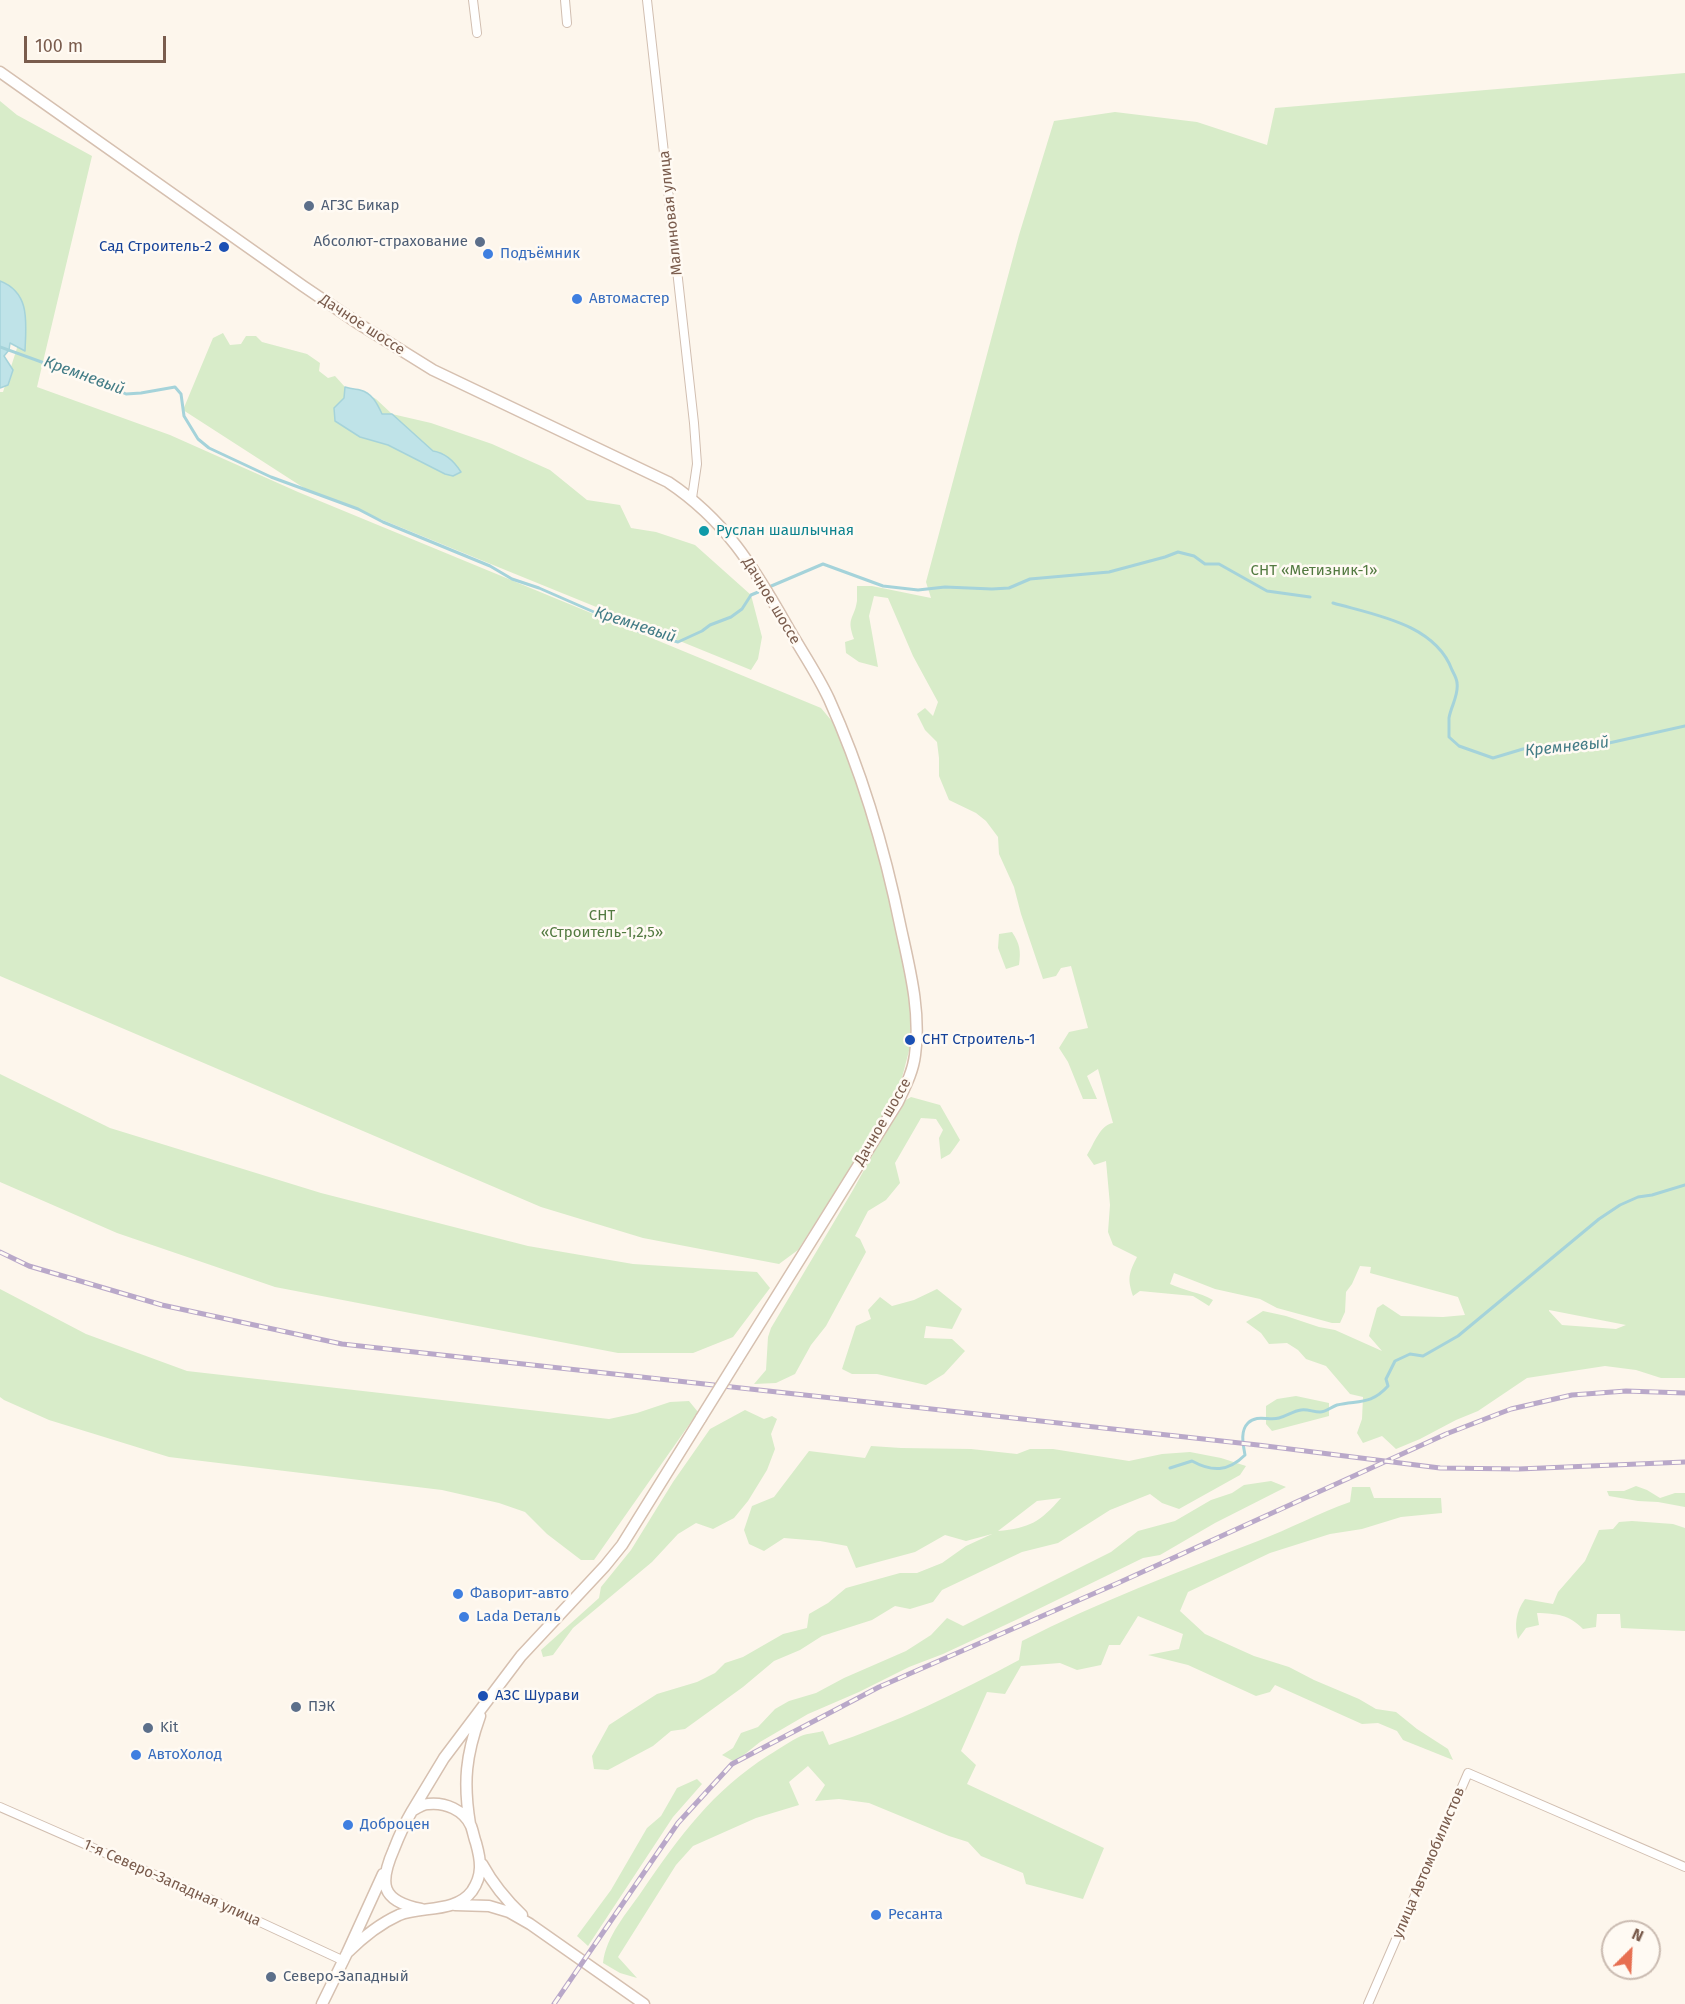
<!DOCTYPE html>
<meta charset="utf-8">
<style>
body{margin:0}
#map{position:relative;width:1685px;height:2004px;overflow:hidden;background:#fdf6ec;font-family:"Fira Sans",sans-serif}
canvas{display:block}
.north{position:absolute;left:1601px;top:1920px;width:60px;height:60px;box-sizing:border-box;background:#fffaf3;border:2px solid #cabbb1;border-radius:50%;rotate:24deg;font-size:16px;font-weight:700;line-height:24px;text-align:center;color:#7a5c4d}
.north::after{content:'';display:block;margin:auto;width:21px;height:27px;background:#e76f51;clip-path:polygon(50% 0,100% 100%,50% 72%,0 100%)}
.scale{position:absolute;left:24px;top:36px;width:142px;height:27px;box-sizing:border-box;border:3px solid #7a5c4d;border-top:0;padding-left:8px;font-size:18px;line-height:21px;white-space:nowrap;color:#7a5c4d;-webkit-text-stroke:4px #fffaf3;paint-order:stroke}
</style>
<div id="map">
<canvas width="1685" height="2004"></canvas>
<div class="north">N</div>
<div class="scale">100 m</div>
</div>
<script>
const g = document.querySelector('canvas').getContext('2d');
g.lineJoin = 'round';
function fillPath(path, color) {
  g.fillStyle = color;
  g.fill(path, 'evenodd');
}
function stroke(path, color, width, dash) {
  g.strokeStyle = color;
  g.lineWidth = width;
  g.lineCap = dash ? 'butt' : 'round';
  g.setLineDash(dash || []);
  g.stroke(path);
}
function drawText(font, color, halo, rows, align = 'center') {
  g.font = font + ' "Fira Sans",sans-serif';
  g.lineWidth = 5;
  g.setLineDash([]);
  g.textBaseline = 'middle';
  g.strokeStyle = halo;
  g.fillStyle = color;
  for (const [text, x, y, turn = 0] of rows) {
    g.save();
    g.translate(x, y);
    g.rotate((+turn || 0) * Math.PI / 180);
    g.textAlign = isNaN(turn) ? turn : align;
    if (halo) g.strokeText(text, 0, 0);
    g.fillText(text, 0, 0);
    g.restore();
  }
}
const green = new Path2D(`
 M1685,73V1378H1661L1636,1370L1605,1366L1527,1378L1478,1411L1456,1420L1420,1439L1396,1449L1382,1436L1363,1443L1357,1433L1362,1419L1363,1397L1350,1394L1326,1366L1306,1359L1298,1350L1287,1343L1269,1344L1261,1333L1246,1322L1263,1311L1286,1316L1319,1327L1335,1330L1382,1351L1369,1336L1377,1308L1383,1304L1401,1316L1443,1317L1465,1315L1458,1297L1370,1273L1371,1267L1360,1266L1352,1284L1346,1292L1345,1312L1340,1323H1332L1277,1308L1260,1299L1215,1289L1174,1273L1170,1284C1185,1291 1199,1292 1213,1300L1209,1306L1193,1296L1140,1291L1133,1296C1127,1278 1129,1273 1137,1257L1113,1245L1108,1232L1110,1205L1106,1161L1094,1165L1087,1155C1094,1144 1100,1125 1113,1123L1098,1069L1087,1076L1097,1099H1083L1068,1062L1059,1048L1069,1032L1088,1028L1071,966L1061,968L1056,976L1043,979L1021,914L1014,887L999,854L998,837L986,821L976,813L949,800L939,776V758L937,742L925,730L917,714L925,708L933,716L938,702L913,656L888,598L874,596L869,616L878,667L859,662L846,653L845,642L854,639C846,617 854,620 857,601C857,597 857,591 857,586H872L931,598L926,582L1019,235L1054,121L1115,112L1197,122L1267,145L1275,108ZM1549,1311V1310L1626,1325L1616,1329L1562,1325Z
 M0,101L17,115L92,156L37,387L170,435L298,492L821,708L836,726L875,831L909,979L911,1043L898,1093L798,1250L779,1264L643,1238L541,1207L0,976V392H3L24,326L0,301Z
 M223,333L230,345L241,344L246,336H256L262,342L307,354L320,363L319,371L328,378L335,376L345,387L353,390H359L376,399L392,414L431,423L492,444L550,470L587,500L620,505L631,528L656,532L695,545L751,595L762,637L758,659L751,670L304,488L183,410L213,338Z
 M1012,932C1020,944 1021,951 1019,965L1006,969L998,948L999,934Z
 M0,1074L110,1128L321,1193L528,1246L633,1264L757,1272L770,1288L733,1337L693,1353H618L275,1287L117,1233L0,1182Z
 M911,1097L940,1105L960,1140L950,1154L941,1159L939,1138L943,1130L936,1119L921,1118L895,1163L900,1183L886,1200L868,1211L855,1236L860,1239L866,1252L826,1326L811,1345L795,1374L776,1383L754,1384L766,1370L768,1337L771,1328L853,1190L901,1103Z
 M0,1289L86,1334L187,1371L609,1419L637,1413L670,1402L689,1401L698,1412L594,1560H581L547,1534L525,1512L499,1503L442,1490L169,1457L49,1420L4,1400L0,1397Z
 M937,1289L962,1309L952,1329L926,1326L924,1338L952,1339L965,1351L944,1374L926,1385L877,1374H852L842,1369L856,1326L871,1319L868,1310L880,1297L892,1306L914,1300Z
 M1296,1396L1329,1403V1416L1272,1431L1266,1424V1406L1277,1399Z
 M745,1410L764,1419L772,1416L777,1419L771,1434L775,1449L767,1470L748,1501L734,1518L713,1529L696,1523L678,1534L652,1562L573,1628L553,1655L543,1657L541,1650L599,1598L601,1587L631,1550L673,1482L710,1429Z
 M871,1446L901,1448L971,1449L1017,1454L1030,1449H1053L1129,1461L1162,1454L1190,1452L1221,1458L1246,1466L1240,1475L1179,1509L1162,1503L1150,1494L1110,1510L1058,1543L1022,1552L942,1590L933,1602L910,1609L895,1606L872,1620L822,1636L800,1650L774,1661L743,1687L685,1729L671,1731L653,1746L608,1770L594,1769L592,1756L609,1725L629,1712L657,1694L697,1682L715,1673L725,1663L743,1657L783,1634L807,1628L809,1614L828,1603L846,1588L900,1573H917L942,1563L966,1546L992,1534L966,1541L945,1535L915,1552L856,1568L847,1546L820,1541L784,1538L764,1551L749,1544L744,1530L752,1506L774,1497L809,1451L865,1458ZM1061,1498C1040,1522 1030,1528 998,1531L1037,1501Z
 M1271,1481L1286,1487L1215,1523L1160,1555L1143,1558L1018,1619L943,1654L909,1667L859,1692L808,1714L760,1742L735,1762L722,1755L733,1748L741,1733L758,1727L775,1709L789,1701L816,1693L844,1678L906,1651L931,1635L947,1618L963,1626L1111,1552L1138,1531L1175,1521L1211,1500L1232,1493L1244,1485Z
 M1636,1486L1647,1490L1660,1498L1675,1493H1685V1507L1658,1502L1638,1501L1609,1496L1607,1491H1624Z
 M1352,1487H1370L1374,1498H1441L1442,1513L1401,1517L1362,1529L1330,1534L1270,1553L1188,1592L1180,1611L1205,1634L1254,1656L1289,1667L1314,1680L1359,1699L1376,1709L1396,1712L1417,1729L1448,1749L1453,1760L1403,1740L1397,1731L1378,1723L1362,1724L1275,1685L1270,1692L1256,1696L1188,1665L1148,1655L1179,1649L1183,1634L1138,1616L1120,1645H1109L1101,1665L1077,1670L1060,1663L1021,1666L1005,1694L987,1692L961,1751L976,1765L967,1784L1104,1848L1083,1899L1026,1884L1023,1873L981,1856L968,1842L949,1836L869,1803L839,1799L815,1801L825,1785L808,1766L789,1782L799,1805L756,1818L693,1846L676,1865L618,1957L637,1978L620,1973L603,1963C606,1936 627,1913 642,1891C680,1836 712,1791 769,1755C779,1749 790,1741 801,1736C808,1733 816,1733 823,1731L829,1745C895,1723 958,1693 1019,1660L1022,1641C1098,1602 1178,1572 1258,1541C1289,1529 1319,1513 1350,1502Z
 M1632,1521L1673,1524L1685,1528V1631L1621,1628L1620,1614H1597L1596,1627L1583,1629C1568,1614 1557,1614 1537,1613L1539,1625L1526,1628L1518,1639C1514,1626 1516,1611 1525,1599L1553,1604L1558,1592L1585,1561L1599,1530L1613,1529L1619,1522Z
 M697,1779L702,1784L673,1817L588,1946L577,1936L611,1890L647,1828L661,1816L677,1788Z`);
const water = new Path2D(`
 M0,281C31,293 26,323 25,351L10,343L9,350L4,356L13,370L8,385L0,388Z
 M345,387C351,389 354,389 360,390C372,393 377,403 382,414H392L433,451C446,453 454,461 461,472L453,476L445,474L388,445L360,437L335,421L334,408L344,398Z`);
const stream = new Path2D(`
 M0,347L47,364L63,367L89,380L105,384L126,394L141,393L175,387L181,394L184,416L198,439L209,448L271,477L358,509L383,522L490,566L512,579L539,588L635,630L678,642L702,631L710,625L731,617L742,609L751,595L763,590
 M769,587L823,564L883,586L918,590L945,587L992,589L1009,588L1030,579L1109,572L1165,557L1178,552L1194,556L1205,564H1219L1267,591L1310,597
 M1333,603C1375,615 1435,624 1452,670C1454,674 1457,679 1457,683C1459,695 1451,706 1449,718C1449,724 1449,731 1449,737L1459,746L1493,758L1523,749L1541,747L1558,748L1609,743L1685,726
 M1170,1468L1192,1461C1212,1472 1228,1472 1245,1455C1243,1444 1240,1431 1248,1423C1257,1414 1269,1421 1279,1418C1287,1416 1293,1411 1301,1410C1308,1409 1313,1412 1320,1412C1326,1412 1331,1407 1337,1405C1359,1400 1371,1405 1388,1386L1386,1379L1395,1361L1410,1354L1423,1356L1458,1336L1599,1219L1620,1205L1638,1197L1652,1195L1685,1185`);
const minor = new Path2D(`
 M473,0L477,33
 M565,0L567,23
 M647,0L694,423L697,464L692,498
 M0,1807L219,1903L344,1961
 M1368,2004L1468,1773L1685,1867`);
const secondary = new Path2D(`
 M0,72L303,286L359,324L433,370L668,482C725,520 753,566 786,624C800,649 817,673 829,699C862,772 885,850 901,929C910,970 921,1013 915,1055C913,1072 905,1087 898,1102L737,1360
 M412,1811L444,1758L521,1656L605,1566L622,1545L701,1418
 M470,1824C463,1782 466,1755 480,1716
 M482,1864C493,1884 505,1899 522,1915
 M455,1905L489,1906L509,1912L530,1924L644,2004
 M347,1953C362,1938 379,1924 399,1915C421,1906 456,1913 472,1891C483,1875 481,1861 476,1843C474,1838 473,1831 471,1826C464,1810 445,1802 428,1804C423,1804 417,1808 412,1811C405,1823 399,1836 394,1849C379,1883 380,1901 421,1909
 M322,2004L347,1953L383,1874`);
const rail = new Path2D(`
 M0,1252L29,1266L162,1305L342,1344L1258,1445L1440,1468L1519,1469L1685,1462
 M554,2004L678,1823L732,1764L879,1687L1118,1583L1446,1434L1511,1409L1572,1395L1626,1391L1685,1393`);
const secondaryBridge = new Path2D(`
 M701,1418L737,1360`);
const markers = [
 [309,206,6,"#5c6f8a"],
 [480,242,6,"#5c6f8a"],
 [224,247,6,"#1a4fb4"],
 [488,254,6,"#3f7fe0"],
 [577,299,6,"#3f7fe0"],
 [704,531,6,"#0f9aa8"],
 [910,1040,6,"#1a4fb4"],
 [458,1594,6,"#3f7fe0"],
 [464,1617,6,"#3f7fe0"],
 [483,1696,6,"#1a4fb4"],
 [296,1707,6,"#5c6f8a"],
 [148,1728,6,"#5c6f8a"],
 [136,1755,6,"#3f7fe0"],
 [348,1825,6,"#3f7fe0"],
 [876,1915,6,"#3f7fe0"],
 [271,1977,6,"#5c6f8a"]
];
const serviceNames = [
 ["АГЗС Бикар",321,206],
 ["Абсолют-страхование",468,242,"right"],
 ["ПЭК",308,1707],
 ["Kit",160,1728],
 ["Северо-Западный",283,1977]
];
const streetNames = [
 ["Малиновая улица",671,213,-96],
 ["Дачное шоссе",362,325,33],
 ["Дачное шоссе",771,601,59],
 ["Дачное шоссе",883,1122,-60],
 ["улица Автомобилистов",1429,1863,-67],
 ["1-я Северо-Западная улица",172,1883,24]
];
const transitNames = [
 ["Сад Строитель-2",212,247,"right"],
 ["СНТ Строитель-1",922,1040],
 ["АЗС Шурави",495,1696]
];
const shopNames = [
 ["Подъёмник",500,254],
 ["Автомастер",589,299],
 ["Фаворит-авто",470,1594],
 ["Lada Dеталь",476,1617],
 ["АвтоХолод",148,1755],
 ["Доброцен",360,1825],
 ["Ресанта",888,1915]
];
const cultureNames = [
 ["Руслан шашлычная",716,531]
];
const parkNames = [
 ["СНТ «Метизник-1»",1314,571],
 ["СНТ",602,916],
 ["«Строитель-1,2,5»",602,933]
];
const waterNames = [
 ["Кремневый",84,376,20],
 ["Кремневый",635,625,18],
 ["Кремневый",1567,747,-6]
];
fillPath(green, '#d8ecc9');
fillPath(water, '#bfe3e8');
stroke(water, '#a5d3da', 1.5);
stroke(stream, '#a5d3da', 3);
stroke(minor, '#d1beb0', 10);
stroke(secondary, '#d6c0b0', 13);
stroke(minor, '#fff', 8);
stroke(secondary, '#fff', 10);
stroke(rail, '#b9a8c9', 5);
stroke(rail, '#fffaf3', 3, [9]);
stroke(secondaryBridge, '#d6c0b0', 13, []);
stroke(secondaryBridge, '#fff', 10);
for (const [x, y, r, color] of markers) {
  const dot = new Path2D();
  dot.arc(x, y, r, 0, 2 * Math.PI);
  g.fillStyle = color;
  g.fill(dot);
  stroke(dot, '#fffaf3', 2);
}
drawText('15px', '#4e5e75', '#fffaf3', serviceNames, 'left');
drawText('15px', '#7a5c4d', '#fffaf3', streetNames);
drawText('15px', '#164399', '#fffaf3', transitNames, 'left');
drawText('15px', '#366cbe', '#fffaf3', shopNames, 'left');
drawText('15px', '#0d838f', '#fffaf3', cultureNames, 'left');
drawText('15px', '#537a41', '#fffaf3', parkNames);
drawText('italic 16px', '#437c86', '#fffaf3', waterNames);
</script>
